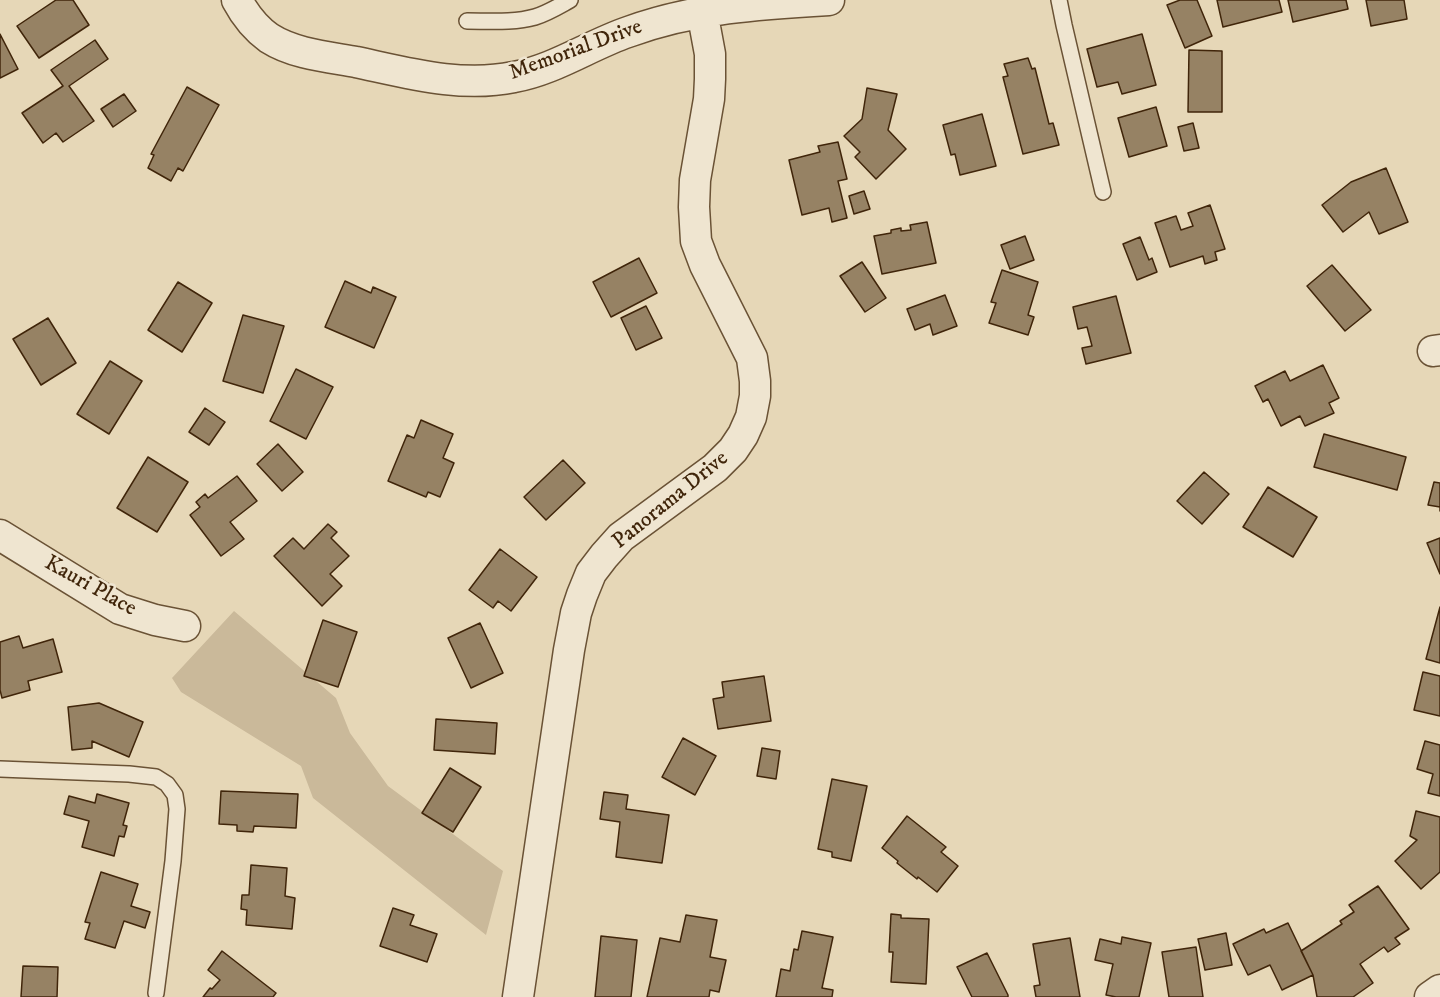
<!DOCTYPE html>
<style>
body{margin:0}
canvas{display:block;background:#e6d7b7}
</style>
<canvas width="1440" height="997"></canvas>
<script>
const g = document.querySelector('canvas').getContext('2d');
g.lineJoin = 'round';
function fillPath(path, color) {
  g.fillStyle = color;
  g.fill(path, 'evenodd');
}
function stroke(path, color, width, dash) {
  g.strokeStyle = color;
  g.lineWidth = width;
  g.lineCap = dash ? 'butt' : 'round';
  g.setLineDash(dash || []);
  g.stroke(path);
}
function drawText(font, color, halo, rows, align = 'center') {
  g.font = font + ' "IM FELL DW Pica",serif';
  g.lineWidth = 5;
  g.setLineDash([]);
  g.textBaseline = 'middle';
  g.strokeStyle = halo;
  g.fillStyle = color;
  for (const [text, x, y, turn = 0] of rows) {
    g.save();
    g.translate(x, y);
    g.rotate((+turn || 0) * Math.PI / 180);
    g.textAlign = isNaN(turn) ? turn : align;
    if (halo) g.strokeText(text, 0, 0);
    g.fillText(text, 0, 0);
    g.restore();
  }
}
const green = new Path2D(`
 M234,611L336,698L350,733L388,786L503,871L486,935L313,798L301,766L181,692L172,678Z`);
const building = new Path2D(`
 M56,0H73L89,25L39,58L17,26Z
 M1180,0H1197L1212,36L1185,48L1167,5Z
 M1217,0H1279L1282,12L1223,27Z
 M1288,0H1346L1348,9L1293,22Z
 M1366,0H1404L1407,19L1371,26Z
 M0,34L18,69L0,78Z
 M1142,34L1156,85L1122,94L1118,82L1097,87L1087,49Z
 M95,40L108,59L69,86L94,121L63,142L56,133L43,143L22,113L63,86L51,70Z
 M1189,50L1222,51V112H1188Z
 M1028,58L1032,69L1035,68L1049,124L1053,123L1059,145L1023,154L1003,77L1008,76L1004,64Z
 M187,87L219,105L183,171L178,168L171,181L148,168L154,155L151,154Z
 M867,88L897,94L888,130L906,149L876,179L855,157L860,152L844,136L862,119Z
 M124,94L136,111L113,127L101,109Z
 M1156,107L1167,146L1129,157L1118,118Z
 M982,114L996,166L960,175L955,154L951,155L943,125Z
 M1193,123L1199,148L1184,151L1178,127Z
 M838,142L847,179L838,181L847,218L832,222L829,208L802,215L789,160L820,152L818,146Z
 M1386,168L1408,222L1379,234L1369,212L1343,232L1322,205L1351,182Z
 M864,191L870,209L854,214L849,196Z
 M1210,205L1225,249L1215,252L1217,260L1205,264L1203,256L1170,267L1155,223L1176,216L1181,230L1193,226L1188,213Z
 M927,222L936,263L882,274L874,236L891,233V230L901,228V231L911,230L910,225Z
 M1025,236L1034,260L1010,269L1001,245Z
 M1140,237L1149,260L1152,258L1157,272L1137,280L1123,244Z
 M639,258L657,293L611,317L593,282Z
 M862,262L886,298L865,312L840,276Z
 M1332,265L1371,310L1345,331L1307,286Z
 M1002,270L1038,282L1028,315L1034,317L1028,335L989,323L996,303L991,302Z
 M345,281L371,293L373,287L396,297L374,348L325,327Z
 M178,282L212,303L182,352L148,330Z
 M945,295L957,326L933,335L930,324L915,330L907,309Z
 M1116,296L1131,353L1086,364L1082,348L1092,346L1087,327L1078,329L1073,307Z
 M646,306L662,338L636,350L621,318Z
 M243,315L284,326L263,393L223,381Z
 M48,318L76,363L41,385L13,339Z
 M110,361L142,381L109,434L77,414Z
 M1323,365L1339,398L1329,403L1334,413L1305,426L1300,416L1281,426L1268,399L1263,402L1255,386L1285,371L1290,381Z
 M296,369L333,387L306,439L270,421Z
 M205,408L225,422L209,445L189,432Z
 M421,420L453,434L443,458L454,463L440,497L428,492L426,497L388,481L407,435L414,438Z
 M1324,434L1406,457L1397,490L1314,467Z
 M278,444L303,472L282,491L257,464Z
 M148,457L188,482L157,532L117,508Z
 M563,460L585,483L546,520L524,497Z
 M1204,472L1229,494L1202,524L1177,501Z
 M237,476L257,501L230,522L244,539L221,556L190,515L200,507L196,502L205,494L208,498Z
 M1434,482L1440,483V511V507L1428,505Z
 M1268,487L1317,517L1293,557L1243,527Z
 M328,524L337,532L331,538L349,556L330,574L342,586L322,606L274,556L293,538L304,549Z
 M1440,538V574L1427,543Z
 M500,549L537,577L511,611L498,601L493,608L469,590Z
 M1440,607V663L1426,659Z
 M323,620L357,632L338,687L304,676Z
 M480,623L503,673L471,688L448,638Z
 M19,636L23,648L53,639L62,672L28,681L30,690L2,698L0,690V642Z
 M1423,672L1440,676V716L1414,710Z
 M764,676L771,721L718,729L713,699L724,697L722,682Z
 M99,703L143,722L129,757L92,741V748L72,750L68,707Z
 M436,719L497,723L495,754L434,750Z
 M683,738L716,756L695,795L662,777Z
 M1425,741L1440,745V796L1428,793L1433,774L1417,769Z
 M762,748L780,751L776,779L757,776Z
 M450,768L481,787L453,832L422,813Z
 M832,779L867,786L851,861L832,857V852L818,849Z
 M221,791L298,794L296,828L254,826L253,832L237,831V825L219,824Z
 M604,792L628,795L626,809L669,815L662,863L616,857L620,822L600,819Z
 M97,794L129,803L123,825L127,826L124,837L119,836L114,856L82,847L89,821L64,814L69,796L95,803Z
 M1416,811L1440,817V872L1421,889L1395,861L1417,840L1410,836Z
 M907,816L946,847L941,852L958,866L937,892L918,877L917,879L897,863L898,861L882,848Z
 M251,865L287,868L285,896L295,898L292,929L246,925L247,910L241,909L242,895H249Z
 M101,872L138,884L131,906L150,912L145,928L124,921L115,948L85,939L90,923L85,922Z
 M1378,886L1409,929L1395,938L1400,944L1388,952L1384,947L1360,964L1373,983L1353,997H1317L1313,975L1301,951L1342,924L1340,921L1354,912L1349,905Z
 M393,908L414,915L410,925L437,934L427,962L380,946Z
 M891,914L901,915V918L929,919L926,984L891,982L893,952H889Z
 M686,915L717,920L710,957L726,960L719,992L710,990L709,997H647L660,938L680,942Z
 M1288,923L1313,975L1282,990L1270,965L1248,975L1233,944L1264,929L1266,933Z
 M802,931L833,937L822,988L833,990L832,997H776L781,969L790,971L794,949L798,950Z
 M1226,933L1232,965L1205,970L1198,939Z
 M601,936L637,940L631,997H595Z
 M1122,937L1151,943L1139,997H1116L1106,995L1113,964L1095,960L1100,939L1121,944Z
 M1070,938L1080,997H1036L1034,986L1040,985L1033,944Z
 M1196,947L1203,997H1169L1162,952Z
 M222,951L276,993L273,997H203L210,988L212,989L220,980L208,970Z
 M987,953L1008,995V997H972L957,967Z
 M23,966L58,967L57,997H21Z`);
const lane = new Path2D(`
 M1059,0L1064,25L1103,192
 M467,21C489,21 514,23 535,17C548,13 559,6 570,0
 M0,769L129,774L156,777L167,784L175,795L177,809L173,861L156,993`);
const street = new Path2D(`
 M237,0C245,15 255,28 269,38C294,54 328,57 356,62C408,73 461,88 514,77C554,70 590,45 628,32C694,8 760,4 829,0
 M1433,351L1440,350
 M0,535L120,609L155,620L185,626
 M518,997L569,650L576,613L582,595L591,573L604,556L621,537L715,468L733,450L743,435L751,417L755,396V381L752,358L705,265L696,241L694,207L695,180L709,99L710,79V54L702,11
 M1430,997L1440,990`);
const streetNames = [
 ["Memorial Drive",576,51,-20],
 ["Panorama Drive",671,501,-39],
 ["Kauri Place",90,587,29]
];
fillPath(green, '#cab99a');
fillPath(building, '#968264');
stroke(building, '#40250a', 1.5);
stroke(lane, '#6a5235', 18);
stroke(street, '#6a5235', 33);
stroke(lane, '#efe5d0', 15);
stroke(street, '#efe5d0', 30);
drawText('22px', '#40250a', '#efe5d0', streetNames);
</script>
